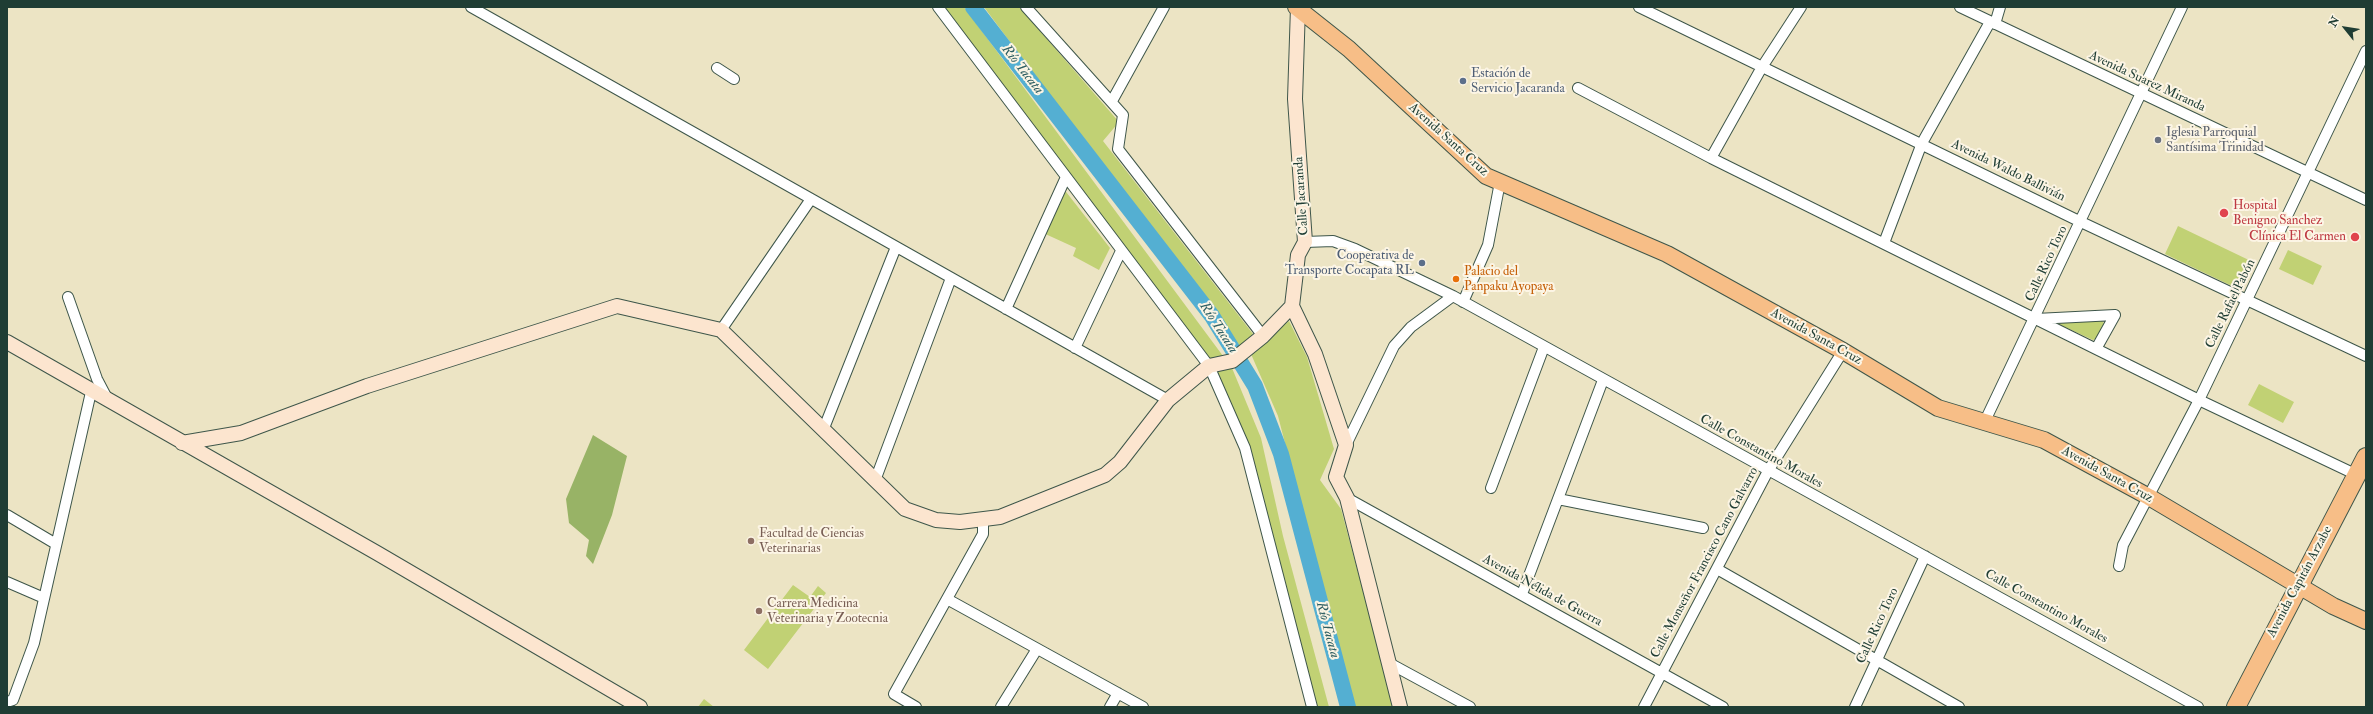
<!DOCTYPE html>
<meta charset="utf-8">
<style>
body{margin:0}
#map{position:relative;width:2373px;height:714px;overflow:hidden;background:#ece4c4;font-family:"IM FELL Double Pica",serif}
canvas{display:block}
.frame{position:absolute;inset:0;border:8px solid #1f3d34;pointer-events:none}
.north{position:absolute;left:2325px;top:8px;width:40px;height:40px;-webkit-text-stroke:3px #fcf5e5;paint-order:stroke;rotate:300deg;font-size:11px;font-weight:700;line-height:16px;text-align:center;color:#1f3d34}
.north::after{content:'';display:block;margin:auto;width:14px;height:18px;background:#1f3d34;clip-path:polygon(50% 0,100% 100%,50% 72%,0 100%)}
</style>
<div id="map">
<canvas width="2373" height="714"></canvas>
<div class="frame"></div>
<div class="north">N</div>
</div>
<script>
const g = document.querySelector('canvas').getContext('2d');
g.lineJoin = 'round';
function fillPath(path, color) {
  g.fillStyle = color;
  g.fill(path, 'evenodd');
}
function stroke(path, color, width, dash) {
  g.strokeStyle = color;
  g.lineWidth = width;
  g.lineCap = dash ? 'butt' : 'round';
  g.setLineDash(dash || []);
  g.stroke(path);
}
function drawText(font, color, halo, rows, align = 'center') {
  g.font = font + ' "IM FELL Double Pica",serif';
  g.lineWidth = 4;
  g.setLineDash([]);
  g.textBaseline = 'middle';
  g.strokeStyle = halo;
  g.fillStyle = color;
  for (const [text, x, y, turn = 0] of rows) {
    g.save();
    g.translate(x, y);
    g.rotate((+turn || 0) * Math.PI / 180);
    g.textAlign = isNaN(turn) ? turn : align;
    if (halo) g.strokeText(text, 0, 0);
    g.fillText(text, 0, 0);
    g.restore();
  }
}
const green = new Path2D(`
 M944,7H964L1223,356L1208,360Z
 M984,7H1019L1119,122L1103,141L1253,334L1238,348L1187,273L1089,148Z
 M1063,188L1110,248L1099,270L1073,256L1076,248L1041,232Z
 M2178,226L2255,263L2244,286L2239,288L2232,286L2165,254Z
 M2288,250L2322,266L2313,285L2279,269Z
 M2100,319L2105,324L2098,338L2093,340L2052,321Z
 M1289,321L1307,357L1334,449L1320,480L1341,509L1394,707H1353L1278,416L1251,354Z
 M1232,368L1261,438L1283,536L1329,707H1315L1250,450L1216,371Z
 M2259,384L2294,402L2283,423L2248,405Z
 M793,585L810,597L818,586L826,593L768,669L744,650Z
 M704,699L714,707H698Z`);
const forest = new Path2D(`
 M593,435L627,456L612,515L593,564L586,556L589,540L569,523L566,499Z`);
const river = new Path2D(`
 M973,7L1212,316L1255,386L1281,454L1348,707`);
const street = new Path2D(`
 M471,7L1168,400
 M938,7L1209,366L1245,448L1312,707
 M1026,7L1123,115L1118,149L1263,336
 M1639,7L2081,222L2366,356
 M1960,7L2366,200
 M1995,24L2000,7
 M717,68L734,79
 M1578,88L1711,158L2199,400L2357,475
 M1112,101L1164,7
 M1711,158L1762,67L1801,7
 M1305,242L1333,241L1355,249L1453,296L2198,707
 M1884,243L1922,143L1990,22
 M68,297L97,379L108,400
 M1463,302L1488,245L1500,182
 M1006,309L1066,177
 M2036,319L2115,315
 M721,330L811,199
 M1075,348L1121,251
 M2096,349L2115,315
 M1984,423L2182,7
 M824,428L896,247
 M1346,445L1394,346L1411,327L1453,296
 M876,478L951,278
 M1491,488L1544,347
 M1347,498L1723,707
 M1558,499L1703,528
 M7,515L56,544
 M2119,566L2123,545L2199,400L2366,51
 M1717,569L1959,707
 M7,582L44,598
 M1522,594L1603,380
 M947,599L1143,707
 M1389,663L1470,707
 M7,702L13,700L34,643L91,392
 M916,707L894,694L983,534V519
 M1001,707L1037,649
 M1110,707L1118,693
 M1644,707L1768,471L1843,351
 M1855,707L1925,556`);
const secondary = new Path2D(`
 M1298,7L1295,99L1305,242L1298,255L1292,306L1315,354L1346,445L1336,477L1347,498L1400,707
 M7,342L377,553L640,707
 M182,443L241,433L367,386L617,306L721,330L905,509L936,520L960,522L1000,517L1105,475L1120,462L1168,400L1209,366L1232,361L1263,336L1292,306`);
const primary = new Path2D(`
 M1296,7L1349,49L1486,176L1667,254L1843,351L1938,408L2044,440L2149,497L2333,606L2366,621`);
const highway = new Path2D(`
 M2236,707L2366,457`);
const markers = [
 [1463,81,4,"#5c6f8a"],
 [2158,140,4,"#6b7280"],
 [2224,213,5,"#e0444e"],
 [2355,237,5,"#e0444e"],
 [1422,263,4,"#5c6f8a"],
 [1456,279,4,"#e8710a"],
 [751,541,4,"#8d6e63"],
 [759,611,4,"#8d6e63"]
];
const serviceNames = [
 ["Estación de",1471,74],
 ["Servicio Jacaranda",1471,89],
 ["Cooperativa de",1414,256,"right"],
 ["Transporte Cocapata RL",1414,271,"right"]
];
const streetNames = [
 ["Avenida Suarez Miranda",2147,82,25],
 ["Avenida Santa Cruz",1448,140,42],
 ["Avenida Waldo Ballivián",2008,171,26],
 ["Calle Jacaranda",1302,196,-94],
 ["Calle Rico Toro",2047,264,-65],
 ["Calle Rafael Pabón",2231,304,-64],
 ["Avenida Santa Cruz",1816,337,29],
 ["Calle Constantino Morales",1761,452,29],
 ["Avenida Santa Cruz",2107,475,29],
 ["Calle Monseñor Francisco Cano Galvarro",1705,563,-62],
 ["Avenida Capitán Arzabe",2300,582,-62],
 ["Avenida Nélida de Guerra",1542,591,29],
 ["Calle Constantino Morales",2046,607,29],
 ["Calle Rico Toro",1878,626,-65]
];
const worshipNames = [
 ["Iglesia Parroquial",2166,133],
 ["Santísima Trinidad",2166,148]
];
const healthNames = [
 ["Hospital",2233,206],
 ["Benigno Sanchez",2233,221],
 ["Clínica El Carmen",2346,237,"right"]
];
const foodNames = [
 ["Palacio del",1464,272],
 ["Panpaku Ayopaya",1464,287]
];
const educationNames = [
 ["Facultad de Ciencias",759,534],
 ["Veterinarias",759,549],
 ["Carrera Medicina",767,604],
 ["Veterinaria y Zootecnia",767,619]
];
const waterNames = [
 ["Río Tacata",1022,70,52],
 ["Río Tacata",1218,328,57],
 ["Río Tacata",1327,630,75]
];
fillPath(green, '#c1d174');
fillPath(forest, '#98b366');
stroke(river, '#54afd2', 16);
stroke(street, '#3e564a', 12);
stroke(secondary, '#3e564a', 16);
stroke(primary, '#3e564a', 18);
stroke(highway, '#3e564a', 20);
stroke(street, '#fff', 10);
stroke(secondary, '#fce5cf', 14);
stroke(primary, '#f7be87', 16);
stroke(highway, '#f7be87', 18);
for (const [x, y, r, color] of markers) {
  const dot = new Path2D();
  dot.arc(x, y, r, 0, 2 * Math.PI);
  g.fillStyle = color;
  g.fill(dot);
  stroke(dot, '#fcf5e5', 1.5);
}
drawText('13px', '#4e5e75', '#fcf5e5', serviceNames, 'left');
drawText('13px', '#1f3d34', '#fcf5e5', streetNames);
drawText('13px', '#5b616d', '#fcf5e5', worshipNames, 'left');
drawText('13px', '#be3a42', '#fcf5e5', healthNames, 'left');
drawText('13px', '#c56008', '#fcf5e5', foodNames, 'left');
drawText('13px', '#785e54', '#fcf5e5', educationNames, 'left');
drawText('italic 14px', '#2f5f63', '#fcf5e5', waterNames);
</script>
